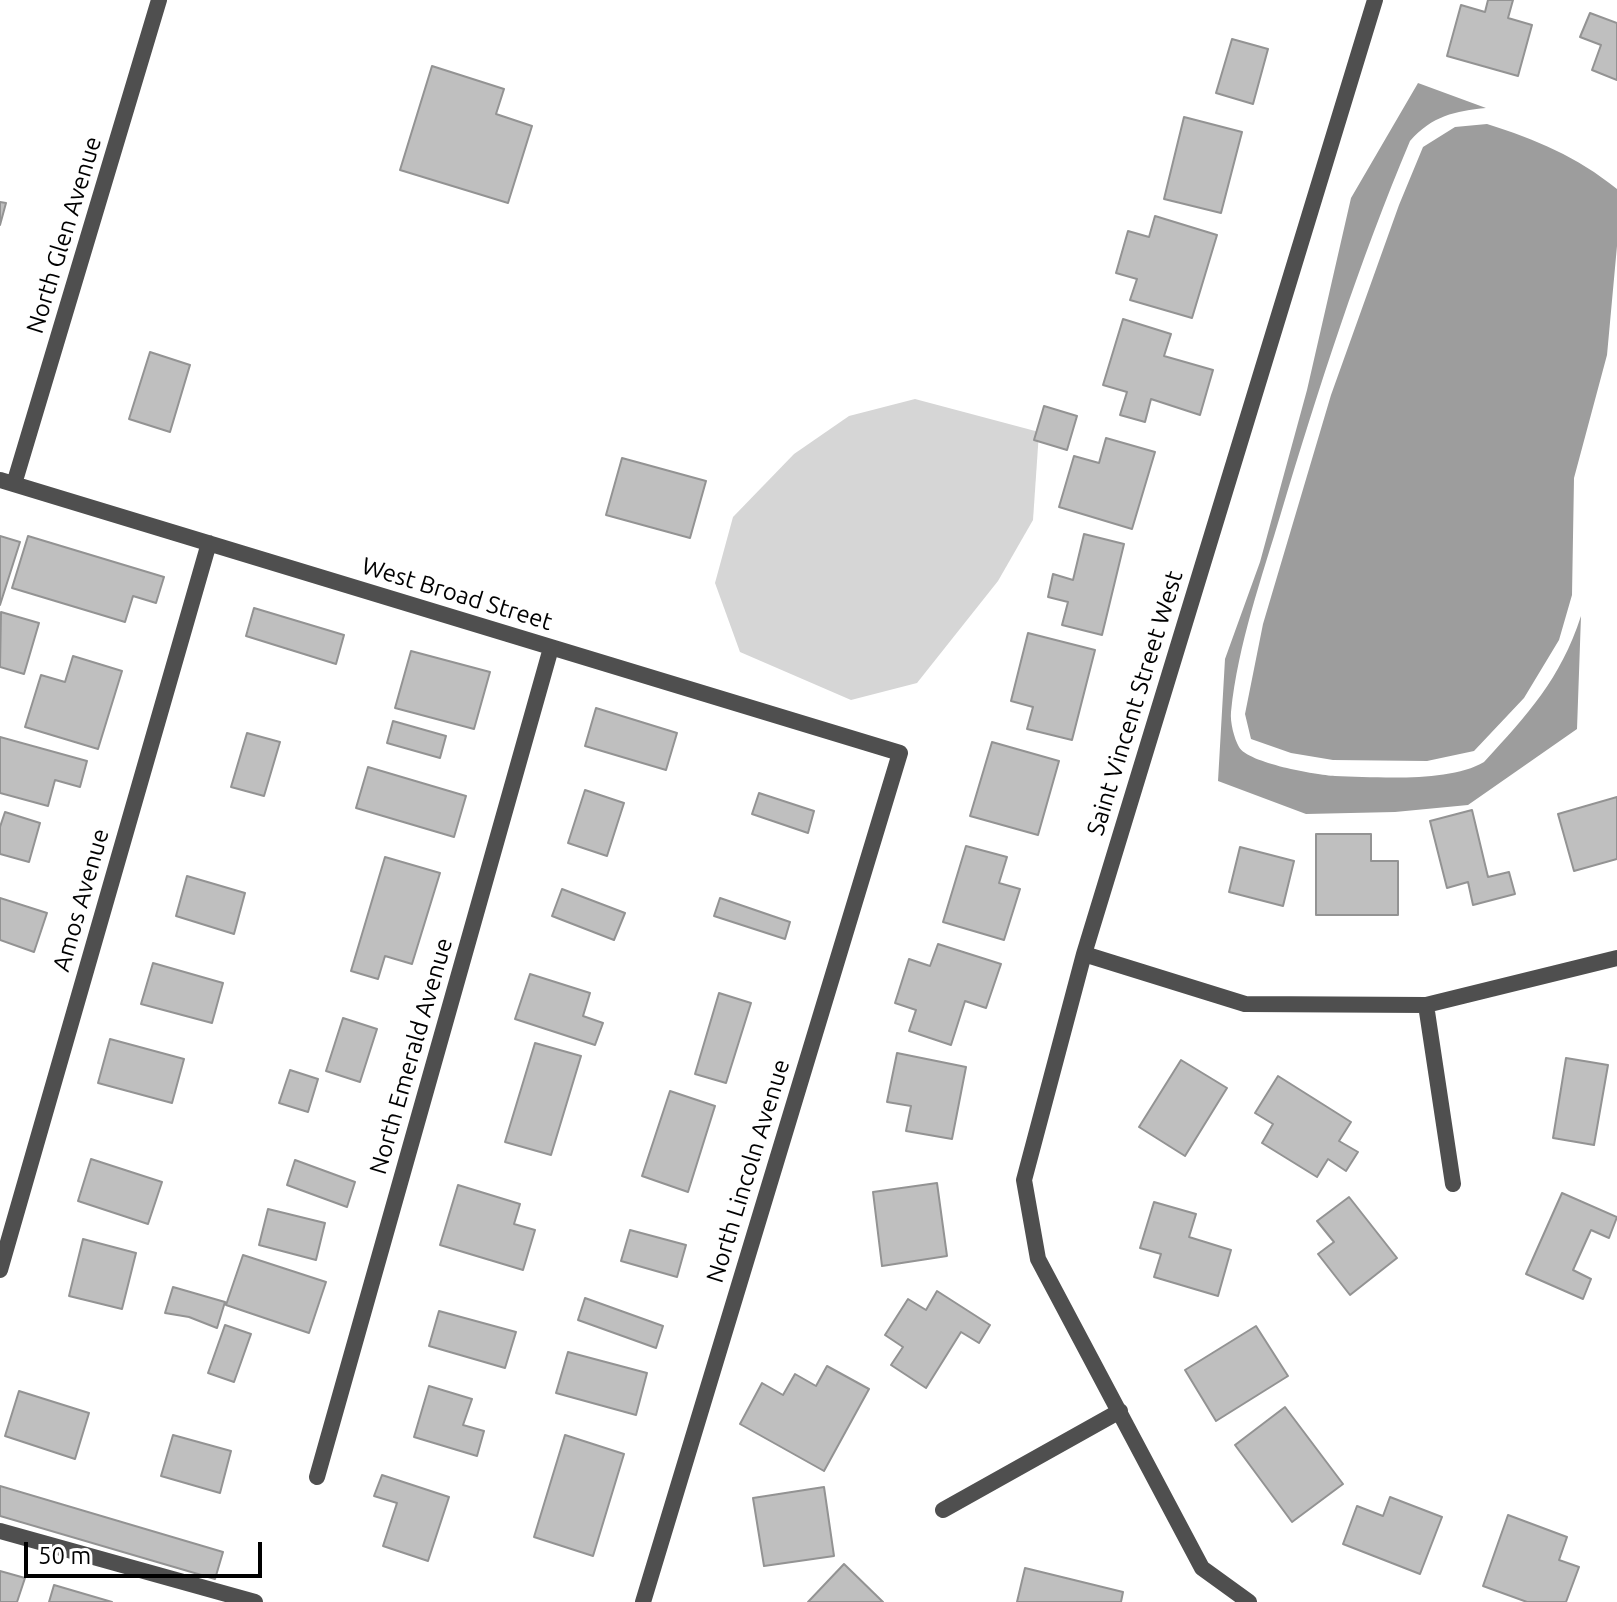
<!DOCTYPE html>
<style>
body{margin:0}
#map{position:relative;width:1617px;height:1602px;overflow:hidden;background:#fff;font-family:Ubuntu,sans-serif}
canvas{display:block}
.scale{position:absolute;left:24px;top:1542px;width:238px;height:36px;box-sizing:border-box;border:4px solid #000;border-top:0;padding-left:10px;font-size:24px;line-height:28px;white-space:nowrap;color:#000;-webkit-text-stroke:6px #fff;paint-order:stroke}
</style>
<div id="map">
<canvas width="1617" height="1602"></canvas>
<div class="scale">50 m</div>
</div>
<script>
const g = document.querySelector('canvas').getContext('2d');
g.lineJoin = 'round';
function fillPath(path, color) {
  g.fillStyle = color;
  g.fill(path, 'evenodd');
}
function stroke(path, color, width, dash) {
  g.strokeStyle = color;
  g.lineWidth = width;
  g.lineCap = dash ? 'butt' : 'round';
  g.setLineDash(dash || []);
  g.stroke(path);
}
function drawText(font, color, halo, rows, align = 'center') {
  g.font = font + ' Ubuntu,sans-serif';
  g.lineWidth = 7;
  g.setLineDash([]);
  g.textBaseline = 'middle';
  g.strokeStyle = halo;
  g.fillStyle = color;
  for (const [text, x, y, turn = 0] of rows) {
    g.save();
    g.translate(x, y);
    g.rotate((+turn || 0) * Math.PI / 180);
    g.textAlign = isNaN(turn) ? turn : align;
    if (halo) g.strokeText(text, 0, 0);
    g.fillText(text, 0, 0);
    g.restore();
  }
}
const green = new Path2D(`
 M915,399L1039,432L1033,520L998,581L917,683L851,700L740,652L715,583L733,517L794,454L849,416Z`);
const water = new Path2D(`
 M1418,83L1486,108C1455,111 1432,116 1410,141C1359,262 1319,387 1281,513C1262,577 1238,644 1231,712C1230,722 1234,738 1239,747C1248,763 1316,775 1335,776C1376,777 1449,783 1484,762C1528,714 1560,680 1581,616L1577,729L1468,805L1395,812L1306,814L1218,781L1225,659L1260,562L1307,390L1351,198Z
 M1487,124C1537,140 1576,156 1617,189V246L1607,355L1574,478L1572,595L1559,640L1524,698L1474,751L1427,761L1333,760L1291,753L1251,739L1245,714L1263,624L1331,395L1399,205L1423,147L1455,127Z`);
const building = new Path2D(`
 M1488,0H1513L1508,18L1532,25L1518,76L1447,56L1461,5L1485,12Z
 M1590,13L1617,23V80L1592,70L1601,45L1580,37Z
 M1232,39L1268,49L1253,104L1216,93Z
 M432,66L504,89L496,114L532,126L508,203L400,170Z
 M1184,117L1242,132L1221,213L1164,199Z
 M0,202L6,203L0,225Z
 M1155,216L1217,235L1192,318L1130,300L1137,279L1116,273L1128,231L1149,237Z
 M1123,319L1171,334L1164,356L1213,370L1200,415L1151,399L1145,422L1120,415L1127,392L1103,385Z
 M150,352L190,365L170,432L129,419Z
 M1044,406L1077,416L1067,450L1034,440Z
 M1106,438L1155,452L1132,529L1059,507L1074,456L1099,463Z
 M622,458L706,481L690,538L606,515Z
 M1084,534L1124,544L1102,635L1062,625L1068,602L1048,597L1053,574L1073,580Z
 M0,536L20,542L0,605Z
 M28,536L164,577L156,603L133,596L125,622L12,588Z
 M254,608L344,635L336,664L246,636Z
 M1,612L39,623L24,674L0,667Z
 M1028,633L1095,650L1072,740L1027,729L1033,707L1011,701Z
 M411,651L490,672L474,729L395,708Z
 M73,656L122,671L98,749L25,727L41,675L65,682Z
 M596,708L677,733L666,770L585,746Z
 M393,721L446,736L440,758L387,743Z
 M247,733L280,742L264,796L231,787Z
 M0,737L87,761L80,787L55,780L48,806L0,793Z
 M992,742L1059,761L1038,835L970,816Z
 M368,767L466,796L454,837L356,808Z
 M585,790L624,803L607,856L568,843Z
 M759,793L814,811L808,833L752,814Z
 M1617,797V859L1574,871L1558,814Z
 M1472,810L1488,877L1509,872L1515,894L1473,905L1468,882L1447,888L1430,821Z
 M5,812L40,823L29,862L0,854V827Z
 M1316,834H1371V861H1398V915H1316Z
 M966,846L1007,857L999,883L1020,889L1004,940L943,922Z
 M1240,847L1294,861L1283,906L1229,892Z
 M385,857L440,873L412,964L385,956L378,979L351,971Z
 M187,876L245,893L234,934L176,916Z
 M562,889L625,913L614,940L552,916Z
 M0,898L47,913L34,952L0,940Z
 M720,898L790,922L785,939L714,916Z
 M938,944L1001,964L986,1008L965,1001L951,1045L909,1031L916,1010L895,1003L909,959L930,966Z
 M153,963L223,983L212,1023L141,1004Z
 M530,974L590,993L583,1016L603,1023L595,1045L515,1019Z
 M719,993L751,1003L726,1083L695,1074Z
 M343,1018L377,1029L360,1082L326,1071Z
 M110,1039L184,1059L172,1103L98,1083Z
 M535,1043L581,1056L551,1155L505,1142Z
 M897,1053L966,1067L952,1139L906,1131L911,1106L887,1102Z
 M1566,1058L1608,1065L1594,1145L1553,1138Z
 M1181,1060L1227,1088L1185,1156L1139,1127Z
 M290,1070L318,1079L308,1112L279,1103Z
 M1278,1076L1351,1122L1339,1141L1358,1152L1346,1171L1328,1159L1317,1177L1262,1143L1273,1124L1255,1113Z
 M670,1091L715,1106L688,1192L642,1176Z
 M91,1159L162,1182L148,1224L78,1201Z
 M295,1160L355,1182L347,1207L287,1185Z
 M937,1183L947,1256L882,1266L873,1192Z
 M458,1185L520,1204L514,1224L535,1230L523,1270L440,1245Z
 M1562,1193L1617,1217L1609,1238L1591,1230L1573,1270L1591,1279L1583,1299L1526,1274Z
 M1349,1197L1397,1258L1350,1295L1318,1254L1334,1242L1317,1221Z
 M1154,1202L1196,1214L1189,1237L1231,1250L1218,1296L1154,1277L1161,1254L1140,1248Z
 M268,1209L325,1223L316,1260L259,1245Z
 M630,1230L686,1245L677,1277L621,1261Z
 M83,1239L136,1253L122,1309L69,1296Z
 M243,1255L326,1282L309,1333L226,1305Z
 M173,1287L225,1302L217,1328L189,1317L165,1313Z
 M937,1291L990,1325L979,1343L961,1332L926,1388L891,1365L903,1347L885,1335L908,1299L926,1310Z
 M585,1298L663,1326L656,1348L578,1320Z
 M439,1311L516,1332L505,1368L429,1346Z
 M225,1325L251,1334L234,1382L208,1373Z
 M1256,1326L1288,1376L1216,1421L1185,1370Z
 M568,1352L647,1373L636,1415L556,1393Z
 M827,1366L869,1389L824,1471L740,1424L762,1383L783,1395L795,1374L816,1386Z
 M429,1386L472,1399L463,1425L484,1431L477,1456L414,1437Z
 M19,1391L89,1413L75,1459L5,1436Z
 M1285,1407L1343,1484L1292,1522L1235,1445Z
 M173,1435L231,1451L220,1493L161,1476Z
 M565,1435L624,1454L593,1556L534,1537Z
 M382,1475L449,1497L428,1561L383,1546L397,1503L374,1496Z
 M0,1486L223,1552L215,1579L0,1516Z
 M824,1487L834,1556L764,1566L753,1498Z
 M1390,1497L1442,1517L1420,1574L1343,1544L1357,1506L1383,1516Z
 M1508,1515L1567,1537L1559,1560L1579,1567L1566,1602H1527L1483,1586Z
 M844,1564L883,1602H808Z
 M1025,1568L1123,1592L1121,1602H1017Z
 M0,1571L25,1578L17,1602H0Z
 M54,1585L112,1602H49Z`);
const street = new Path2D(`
 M0,480L900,753L643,1602
 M14,484L159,0
 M1084,954L1245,1004L1426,1005L1617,958
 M1426,1005L1453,1184
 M0,1270L209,543
 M317,1477L551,648
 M943,1510L1120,1411
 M0,1531L255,1602
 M1249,1602L1202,1568L1038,1259L1024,1180L1084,954L1375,0`);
const streetNames = [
 ["North Glen Avenue",64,235,-73],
 ["West Broad Street",457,594,17],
 ["Saint Vincent Street West",1135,703,-73],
 ["Amos Avenue",81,900,-74],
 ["North Emerald Avenue",411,1056,-74],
 ["North Lincoln Avenue",748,1171,-73]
];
fillPath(green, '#d6d6d6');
fillPath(water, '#9d9d9d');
fillPath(building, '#bfbfbf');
stroke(building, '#939393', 2);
stroke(street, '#4f4f4f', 16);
drawText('24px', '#000', '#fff', streetNames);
</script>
